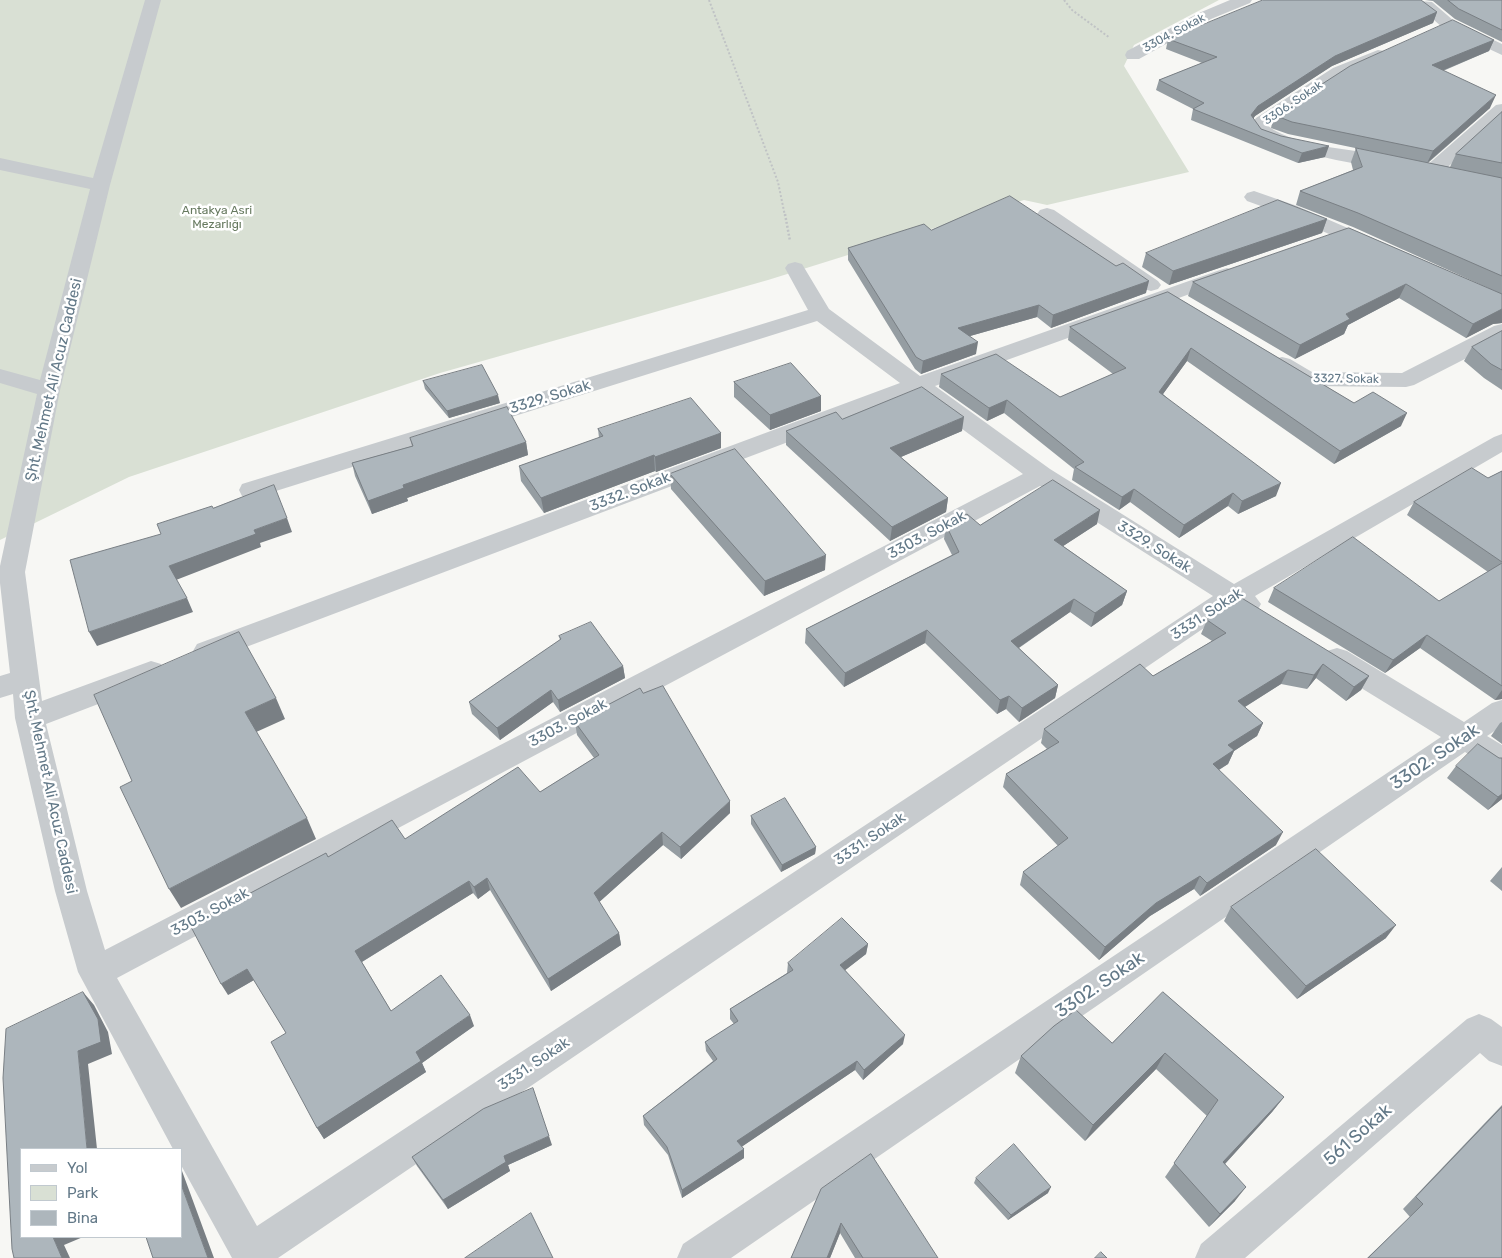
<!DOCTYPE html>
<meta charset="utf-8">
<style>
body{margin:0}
#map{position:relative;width:1502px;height:1258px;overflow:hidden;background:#f7f7f4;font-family:Rubik,sans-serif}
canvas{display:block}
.legend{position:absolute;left:20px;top:1148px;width:162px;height:90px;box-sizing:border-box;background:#fff;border:1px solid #c1c9cf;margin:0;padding:6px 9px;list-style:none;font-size:15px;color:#637988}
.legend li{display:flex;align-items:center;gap:10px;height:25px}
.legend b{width:25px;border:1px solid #c1c9cf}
</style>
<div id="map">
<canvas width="1502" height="1258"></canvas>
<ul class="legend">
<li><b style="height:6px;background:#c7cbce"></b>Yol</li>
<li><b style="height:14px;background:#d9e0d4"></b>Park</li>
<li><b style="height:14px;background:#adb6bc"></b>Bina</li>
</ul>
</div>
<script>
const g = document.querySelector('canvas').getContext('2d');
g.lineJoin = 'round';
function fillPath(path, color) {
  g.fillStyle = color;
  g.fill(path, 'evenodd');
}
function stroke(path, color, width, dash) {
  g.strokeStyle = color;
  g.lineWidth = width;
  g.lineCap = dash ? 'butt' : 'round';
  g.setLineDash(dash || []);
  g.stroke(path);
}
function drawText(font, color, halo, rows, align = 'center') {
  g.font = font + ' Rubik,sans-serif';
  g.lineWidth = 5;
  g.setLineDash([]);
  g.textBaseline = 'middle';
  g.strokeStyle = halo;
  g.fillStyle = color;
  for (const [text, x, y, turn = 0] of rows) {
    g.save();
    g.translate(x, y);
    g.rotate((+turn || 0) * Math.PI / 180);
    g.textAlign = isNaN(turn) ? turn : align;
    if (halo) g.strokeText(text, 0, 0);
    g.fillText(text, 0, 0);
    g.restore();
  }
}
const green = new Path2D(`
 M0,0H1219L1134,45L1124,66L1189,172L1047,205L1024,200L768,280L440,373L129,477L0,540Z`);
const pathFar1 = new Path2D(`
 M709,0L778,182L785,216
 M1064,0L1072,10L1110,38`);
const path = new Path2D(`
 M785,214L790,241`);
const minor = new Path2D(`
 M145,0H161L110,185L60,390L25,572L42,701L151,661L161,664L165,672L161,680L46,724L87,891L105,950L1023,474L915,394L217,658L207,662L197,658L193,651L197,644L900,383L817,321L260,496L251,498L242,496L239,490L242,484L808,310L785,268L788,264L795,262L802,264L829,309L920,376L1220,270L1227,268L1234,270L1237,274L1234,278L935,386L1050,469L1234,584L1494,437L1502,434V452L1255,596L1261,604L1257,611L1247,614L1234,609L1204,628L278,1258H232L181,1165V1149H173L78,972L55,891L15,718L13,694L0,698V676L10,673L0,583V566L37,394L0,383V369L40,380L90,189L0,170V158L93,178ZM1040,486L1213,596L257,1226L117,978Z
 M1230,0H1252L1250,3L1211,19L1139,59H1127L1125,55L1127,51L1199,13Z
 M1407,0L1432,2L1454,21L1502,44V55L1442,27L1420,8L1409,3Z
 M1378,50L1384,51L1386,55L1384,59L1345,76L1268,126C1301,150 1357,148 1396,158L1398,162L1396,166C1373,172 1262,146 1249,127L1256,118L1333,68Z
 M1502,104V118L1439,175L1432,177L1425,175L1423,171L1425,167L1496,105Z
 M1254,191L1297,206L1380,242L1383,246L1380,250L1373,252L1366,250L1283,214L1247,201L1244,197L1247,193Z
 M1047,208L1054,210L1158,281L1161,285L1158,289L1151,291L1144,289L1040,218L1037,214L1040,210Z
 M1502,324V340L1414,385L1406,387L1307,386C1295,383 1278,374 1271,364L1274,359L1282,357L1290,359L1312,372L1402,373L1494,326Z
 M1337,648L1347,651L1464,722L1492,703L1502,700V726L1487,736L1502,745V772L1491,769L1465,752L731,1258H677L683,1244L1441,737L1327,667L1323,659L1327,651Z
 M1479,1014L1491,1019L1502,1027V1066L1489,1061L1480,1053L1245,1258H1195L1201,1244L1467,1019Z`);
const wall = new Path2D(`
 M1425,0H1502V42L1455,19L1433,1Z
 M1437,12L1433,23L1332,66L1255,116L1253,119L1261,129L1325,157L1298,163L1191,120L1193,109L1156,90L1159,80L1202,63L1166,49L1168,39Z
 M1494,40L1489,51L1443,71L1490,108L1428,163L1450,167L1456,154L1502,112V323L1493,324L1466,338L1399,298L1348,325L1344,334L1295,359L1188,296L1193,282L1349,228L1497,292L1353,227L1296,205L1300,191L1353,170L1351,162L1356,148L1384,154L1288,134L1271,128L1274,115Z
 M1327,219L1322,233L1169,285L1142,267L1146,253Z
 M931,230L1116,266L1146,293L1051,328L1037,317L970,336L976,354L921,374L915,369L848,260V248Z
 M1168,292L1354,403L1401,426L1334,464L1187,361L1163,394L1276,496L1238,514L1228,506L1179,538L1130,502L1119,510L1072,480L1074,469L1004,413L987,421L939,387L941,374L1060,397L1113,374L1068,340L1070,327Z
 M1502,331V390L1484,378L1464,361L1472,347Z
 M423,381L500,403L449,418L425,389Z
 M734,382L821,396V411L770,430L734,397Z
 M842,419L962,431L901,457L948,498L946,512L890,541L786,445V431Z
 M598,429L721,433V448L656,472L655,471L544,513L521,481L519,466L599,438Z
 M410,438L526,442L528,455L407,498L408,501L372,514L355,476L352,463L412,446Z
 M1502,471V699L1495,700L1420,648L1385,673L1268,602L1274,588L1439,601L1488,572L1407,515L1414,502L1488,478Z
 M670,474L825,570L764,596L671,489Z
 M1097,524L1063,546L1127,591L1122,605L1091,627L1070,612L1019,648L1058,685L1055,698L1019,722L1006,709L997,714L925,643L844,687L805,643L806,629L952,555L944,539L946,525Z
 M1207,620L1369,676L1361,690L1346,701L1316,678L1307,689L1281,684L1245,707L1263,723L1257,736L1234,751L1228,764L1219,770L1276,845L1200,896L1194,889L1150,916L1099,960L1020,885L1023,872L1058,846L1003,787L1006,774L1047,749L1041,743L1044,729L1153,676L1212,641L1201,634Z
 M559,636L623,666L625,678L560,712L553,702L500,740L472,714L469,702L560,640Z
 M575,722L730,813L681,859L663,845L599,902L619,933L621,945L551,991L490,890L478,899L473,893L362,962L391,1011L474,1026L422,1063L426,1072L324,1139L317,1128L286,1033L254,980L228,995L328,857L405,839L540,792L594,758L577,735Z
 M1502,722V744L1491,736L1500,723Z
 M1499,758L1502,799L1488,810L1447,778L1456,766Z
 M751,816L816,847L815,854L781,872L751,824Z
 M1502,867V891L1490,881Z
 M1231,907L1386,938L1297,999L1224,921Z
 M868,944L866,954L845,970L903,1044L863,1080L855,1070L741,1147L744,1149V1158L682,1198L668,1155L644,1125L643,1116L713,1061L706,1051L705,1042L734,1024L730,1019V1009L787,973L788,963Z
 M1163,992L1284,1097L1272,1112L1225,1164L1235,1201L1209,1227L1165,1177L1207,1116L1156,1069L1085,1141L1015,1073L1021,1056L1112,1043Z
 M1502,1105V1258H1367L1410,1217L1403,1209Z
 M552,1145L508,1165L510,1171L448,1209L417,1166L412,1157Z
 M976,1178L1048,1193L1008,1220L974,1183Z
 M821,1189L938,1258H855L840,1233L830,1258H791Z`);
const shadedWall = new Path2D(`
 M1437,12L1433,23L1332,66L1255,116L1248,126L1251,115L1258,106L1335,56Z
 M1494,40L1489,51L1427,77L1432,65Z
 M1496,95L1490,108L1427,163L1433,151Z
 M1329,146L1325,157L1298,163L1302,153Z
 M1327,219L1322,233L1169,285L1173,271Z
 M1149,281L1146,293L1051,328L1053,315Z
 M1406,284L1399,298L1348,325L1344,334L1295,359L1300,345L1346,314Z
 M1039,305L1037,317L956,340L958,328Z
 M1502,309V323L1493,324L1466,338L1473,324Z
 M978,342L976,354L921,374L923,361Z
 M1191,348L1187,361L1155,405L1159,392Z
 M498,395L500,403L449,418L447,411Z
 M821,396V411L770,430V415Z
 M1007,400L1004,413L987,421L989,408Z
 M1407,413L1401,426L1334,464L1340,451Z
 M964,417L962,431L889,462L890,448Z
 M721,433V448L656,472L655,457Z
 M526,442L528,455L407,498L408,501L372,514L368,501L403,485Z
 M654,455L655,471L544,513L541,498Z
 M1281,483L1276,496L1238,514L1242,501Z
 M1134,489L1130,502L1119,510L1122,497Z
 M1233,493L1228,506L1179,538L1184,525Z
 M948,498L946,512L890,541L892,527Z
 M1100,510L1097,524L1051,554L1054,540Z
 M287,518L292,532L260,543L261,547L176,580L169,566L254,530Z
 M826,555L825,570L764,596L765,581Z
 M1127,591L1122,605L1091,627L1095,613Z
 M187,598L193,612L97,646L89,632Z
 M1074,599L1070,612L1008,655L1011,641Z
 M927,630L925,643L844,687L845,673Z
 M1427,635L1420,648L1385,673L1393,660Z
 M1323,664L1316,678L1307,689L1314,675Z
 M623,666L625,678L560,712L558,700Z
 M1288,670L1281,684L1232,715L1238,701Z
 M1369,676L1361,690L1346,701L1354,687Z
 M1058,685L1055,698L1019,722L1022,708Z
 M551,690L553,702L500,740L497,728Z
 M1502,690V699L1495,700Z
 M1009,696L1006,709L997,714L1000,700Z
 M276,698L285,719L254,733L245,712Z
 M1263,723L1257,736L1234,751L1228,764L1207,777L1213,764L1228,745Z
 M1502,794V799L1488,810L1498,797Z
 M730,801V813L681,859L680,847Z
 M307,818L316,839L181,908L169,889Z
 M662,832L663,845L596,905L594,893Z
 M1283,832L1276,845L1200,896L1207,883Z
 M816,847L815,854L781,872L782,865Z
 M1200,876L1194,889L1150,916L1099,960L1105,947L1156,903Z
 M487,878L490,890L478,899L474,887Z
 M469,881L473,893L360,963L355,951Z
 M1396,925L1386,938L1297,999L1306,986Z
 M619,933L621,945L551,991L548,979Z
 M868,944L866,954L839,975L840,965Z
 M247,969L254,980L228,995L221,984Z
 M83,992L94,1005L108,1032L112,1054L88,1064L97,1149H87L78,1051Z
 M470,1015L474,1026L422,1063L426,1072L324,1139L317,1128L416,1052Z
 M905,1035L903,1044L863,1080L864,1070Z
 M1165,1053L1156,1069L1085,1141L1093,1125Z
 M857,1061L855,1070L737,1150V1141Z
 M1284,1097L1272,1112L1213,1177L1223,1162Z
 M549,1136L552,1145L508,1165L510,1171L448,1209L443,1200L504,1156Z
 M744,1149V1158L682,1198V1190Z
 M181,1169L182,1171L214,1258H208L181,1184Z
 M1051,1187L1048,1193L1008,1220L1011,1215Z
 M1246,1187L1235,1201L1209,1227L1220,1214Z
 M841,1223L840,1233L830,1258H827Z
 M53,1237H83L64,1245L70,1258H62Z`);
const building = new Path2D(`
 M1263,0H1421L1437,12L1335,56L1258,106L1251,115L1261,129L1281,136L1329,146L1302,153L1193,109L1204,103L1159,80L1217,57L1168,39Z
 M1448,0H1502V30L1459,9Z
 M1453,20L1494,40L1432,65L1496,95L1433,151L1292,122L1274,115L1350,66Z
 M1502,112V163L1456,154Z
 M1356,148L1502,178V276L1358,213L1300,191L1362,167Z
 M1010,196L1116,266L1123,263L1149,281L1053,315L1039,305L958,328L978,342L923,361L916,357L848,248L924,224L931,230Z
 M1278,200L1327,219L1173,271L1146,253Z
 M1349,228L1502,294V309L1473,324L1406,284L1346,314L1350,319L1300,345L1193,282Z
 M1168,292L1354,403L1373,392L1407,413L1340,451L1191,348L1159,392L1281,483L1242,501L1233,493L1184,525L1134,489L1122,497L1075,467L1084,462L1007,400L989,408L941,374L996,354L1060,397L1126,368L1070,327Z
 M1502,331V370L1491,364L1472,347Z
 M791,363L821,396L770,415L734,382Z
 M482,365L498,395L447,411L423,381Z
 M922,387L964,417L890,448L948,498L892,527L786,431L836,412L842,419Z
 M691,398L721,433L655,457L654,455L541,498L519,466L603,436L598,429Z
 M507,407L526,442L403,485L404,488L368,501L352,463L413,446L410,438Z
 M735,449L826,555L765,581L670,474Z
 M1472,468L1488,478L1502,471V562L1414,502Z
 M1053,480L1100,510L1054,540L1127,591L1095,613L1074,599L1011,641L1058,685L1022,708L1009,696L1000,700L927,630L845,673L806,629L959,552L946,525L967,514L980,525Z
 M274,485L287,518L254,530L256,534L169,566L187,598L89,632L70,560L161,534L157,524L212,506L213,508Z
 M1353,537L1439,601L1502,563V686L1427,635L1393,660L1274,588Z
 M1240,597L1369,676L1354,687L1323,664L1314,675L1288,670L1238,701L1263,723L1228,745L1234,750L1213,764L1283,832L1207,883L1200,876L1156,903L1105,947L1023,872L1068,838L1006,774L1059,742L1044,729L1140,664L1153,676L1226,633L1207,620Z
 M591,622L623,666L558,700L551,690L497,728L469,702L561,639L559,636Z
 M239,632L276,698L245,712L307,818L169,889L120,787L132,781L94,695Z
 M663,686L730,801L680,847L662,832L594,893L619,933L548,979L487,878L474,887L469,881L355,951L391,1011L441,975L470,1015L416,1052L421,1061L317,1128L271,1042L286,1033L247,969L221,984L190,925L326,853L328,857L392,820L405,839L518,767L540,792L599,755L575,722L640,688L643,693Z
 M1478,744L1499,758H1502V794L1498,797L1456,766Z
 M785,798L816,847L782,865L751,816Z
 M1316,849L1396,925L1306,986L1231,907Z
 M842,918L868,944L840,965L905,1035L864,1070L857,1061L737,1141L744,1149L682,1190L667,1147L643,1116L717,1059L705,1042L738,1021L730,1009L793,970L788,963Z
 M83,992L98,1019L101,1042L78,1051L87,1149H21V1237H53L62,1258H14L12,1249L3,1078L6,1029Z
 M1163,992L1284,1097L1223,1162L1246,1187L1220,1214L1174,1163L1218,1100L1165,1053L1093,1125L1021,1056L1054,1026L1076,1010L1112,1043Z
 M533,1088L549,1136L504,1156L506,1162L443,1200L412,1157L483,1109Z
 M1502,1107V1258H1368L1423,1204L1416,1197Z
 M1014,1144L1051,1187L1011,1215L976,1178Z
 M871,1154L938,1258H863L841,1223L827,1258H791L821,1189Z
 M181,1184L208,1258H153L146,1237H181Z
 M531,1213L553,1258H465Z
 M1101,1252L1107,1258H1095Z`);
const farStreetnames = [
 ["3304. Sokak",1174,33,-28],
 ["3306. Sokak",1293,103,-34],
 ["3327. Sokak",1346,379,1]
];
const farParknames = [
 ["Antakya Asri",217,211],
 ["Mezarlığı",217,225]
];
const streetNames = [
 ["Şht. Mehmet Ali Acuz Caddesi",54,380,-77],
 ["3329. Sokak",550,397,-17],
 ["3332. Sokak",630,492,-21],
 ["3303. Sokak",927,535,-28],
 ["3329. Sokak",1154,547,32],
 ["3331. Sokak",1207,614,-33],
 ["3303. Sokak",568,723,-28],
 ["Şht. Mehmet Ali Acuz Caddesi",50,792,78],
 ["3331. Sokak",870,839,-34],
 ["3303. Sokak",210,912,-28],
 ["3331. Sokak",534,1064,-34]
];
const nearStreetnames = [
 ["3302. Sokak",1435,757,-34],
 ["3302. Sokak",1100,985,-34],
 ["561 Sokak",1358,1135,-41]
];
fillPath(green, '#d9e0d4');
stroke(pathFar1, '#c0c3c5', 2, [2, 2]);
stroke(path, '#c0c3c5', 2.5, [2, 2]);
fillPath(minor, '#c7cbce');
fillPath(wall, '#959da2');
fillPath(shadedWall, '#797f84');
fillPath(building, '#adb6bc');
stroke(building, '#797f84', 1);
drawText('12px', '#637988', '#fff', farStreetnames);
drawText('12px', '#66795f', '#fff', farParknames);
drawText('15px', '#637988', '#fff', streetNames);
drawText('18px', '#637988', '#fff', nearStreetnames);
</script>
